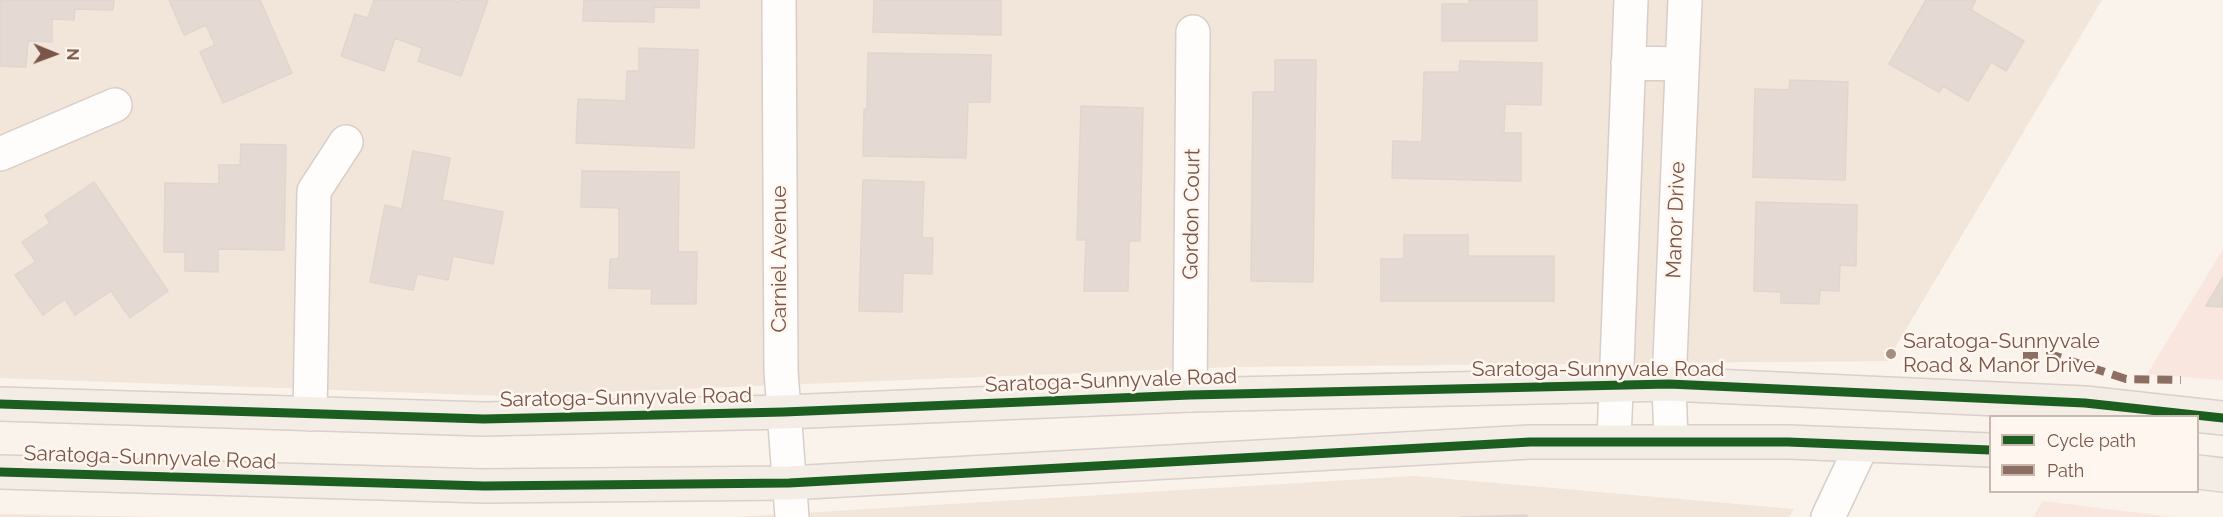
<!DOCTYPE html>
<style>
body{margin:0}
#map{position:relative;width:2223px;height:517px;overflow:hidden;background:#f9f3ec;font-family:Raleway,sans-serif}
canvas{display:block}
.legend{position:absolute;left:1989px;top:415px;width:210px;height:78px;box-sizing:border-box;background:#fff7ef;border:2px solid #cab7ad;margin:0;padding:8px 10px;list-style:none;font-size:18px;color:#7a5649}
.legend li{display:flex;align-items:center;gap:12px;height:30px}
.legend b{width:30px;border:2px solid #cab7ad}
.north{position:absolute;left:24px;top:24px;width:60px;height:60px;-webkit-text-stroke:4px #fff7ef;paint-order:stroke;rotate:91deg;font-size:16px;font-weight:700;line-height:24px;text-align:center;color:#7a5649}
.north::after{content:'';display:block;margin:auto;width:21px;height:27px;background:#7a5649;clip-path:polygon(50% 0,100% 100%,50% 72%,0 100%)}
</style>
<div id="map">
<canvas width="2223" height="517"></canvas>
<ul class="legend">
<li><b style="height:8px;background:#1b5e20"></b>Cycle path</li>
<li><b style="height:8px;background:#8d6e63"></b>Path</li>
</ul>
<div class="north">N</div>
</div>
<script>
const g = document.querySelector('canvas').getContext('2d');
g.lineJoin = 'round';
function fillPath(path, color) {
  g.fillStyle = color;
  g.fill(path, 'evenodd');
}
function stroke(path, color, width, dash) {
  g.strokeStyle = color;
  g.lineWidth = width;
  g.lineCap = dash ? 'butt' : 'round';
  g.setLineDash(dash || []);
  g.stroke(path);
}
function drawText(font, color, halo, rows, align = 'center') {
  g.font = font + ' Raleway,sans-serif';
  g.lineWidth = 5;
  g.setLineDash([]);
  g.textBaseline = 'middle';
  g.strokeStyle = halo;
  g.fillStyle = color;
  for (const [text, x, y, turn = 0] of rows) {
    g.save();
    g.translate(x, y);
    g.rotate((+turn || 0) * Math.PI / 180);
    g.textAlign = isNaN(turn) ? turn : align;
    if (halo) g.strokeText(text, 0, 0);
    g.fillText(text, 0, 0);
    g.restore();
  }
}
const residential = new Path2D(`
 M0,0H2102L1887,361L1231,367L504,396L0,378Z
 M1415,476L1794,509L1789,517H736Z
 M0,514L165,517H0Z`);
const commercial = new Path2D(`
 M2223,249V380L2147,374Z
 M2043,501L2172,517H2033Z`);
const building = new Path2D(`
 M0,0H114L113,10L75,9L74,20L52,19V42L28,41L26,67L0,66Z
 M169,0H260L292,73L223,103L200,52L215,45L206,25L184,35Z
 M374,0H453L458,2L459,0H488L461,76L418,61L422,48L395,38L384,71L341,56L355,14L368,18Z
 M584,0H699V8L654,7V22L583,21Z
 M874,0H1001V35L873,32Z
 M1469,0H1537V41H1442V4H1469Z
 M1926,0H1976L1971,10L2024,41L2006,71L1991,62L1968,101L1943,86L1939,92L1889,64Z
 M639,48L698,50L694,148L576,143L578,99L626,101L627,71H639Z
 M868,53L991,55L990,102H968L966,158L863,156L864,109H867Z
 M1275,60H1316L1313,282L1251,281L1253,92H1275Z
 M1460,61L1542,63L1541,105L1505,104L1504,133H1521V181L1392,178L1393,141L1422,142L1424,72H1459Z
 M1790,80L1848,82L1845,180L1753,177L1755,89L1789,90Z
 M1081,106L1143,108L1140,241H1129L1128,291H1084L1086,240H1077Z
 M241,144L286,145L284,250L218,249V272L185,271V252H164L165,183L219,184V165H240Z
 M413,151L450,158L442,200L503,212L493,264L453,256L448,280L417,274L413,290L370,282L385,205L402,209Z
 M582,171L679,172L678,252H697L696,304H651L652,289L609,288L610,259H619V208L581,207Z
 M863,180L924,182L922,238H933L932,274L903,273L902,312L859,311Z
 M94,182L168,291L130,318L111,291L75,315L65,299L43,315L15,275L36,262L22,242L50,223L45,215Z
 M1756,202L1857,205L1856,266L1840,265L1839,291L1820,290L1819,304L1781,303V292L1754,291Z
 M1404,235H1468V256H1554V301H1381V259H1404Z
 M2223,277V307L2206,306Z
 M1527,515V517H1461Z`);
const minor = new Path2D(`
 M779,0L781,371L792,517
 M1628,63L1682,64
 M0,154L115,105
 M1190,395L1193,32
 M310,414L314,191L346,142
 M1614,441L1631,0
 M1671,441L1669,384L1685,0
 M1828,517L1862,445`);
const major = new Path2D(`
 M0,404L484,419L784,412L1190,395L1669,384L2085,403L2223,418
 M0,472L484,486L789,483L1530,442H1788L1990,450
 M2198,472L2223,475`);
const quiet = new Path2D(`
 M2023,356H2056L2126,379L2181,380`);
const cycleway = new Path2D(`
 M0,404L484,419L784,412L1190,395L1669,384L2085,403L2223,418
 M0,472L484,486L789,483L1530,442H1788L1990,450`);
const markers = [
 [1891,354,6,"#a68d82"]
];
const streetNames = [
 ["Gordon Court",1192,214,-89],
 ["Manor Drive",1676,220,-88],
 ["Carniel Avenue",780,259,-90],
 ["Saratoga-Sunnyvale Road",1598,370],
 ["Saratoga-Sunnyvale Road",1111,381,-2],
 ["Saratoga-Sunnyvale Road",626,398,-1],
 ["Saratoga-Sunnyvale Road",150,458,2]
];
const poiNames = [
 ["Saratoga-Sunnyvale",1903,342],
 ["Road & Manor Drive",1903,366]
];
fillPath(residential, '#f2e5d9');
fillPath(commercial, '#f9e7df');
fillPath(building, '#e5dad3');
stroke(building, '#e2d5ce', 1.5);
stroke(minor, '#d8cec8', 36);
stroke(major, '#dacfc9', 36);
stroke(minor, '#fefdfc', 33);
stroke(major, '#f3ede6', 33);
stroke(quiet, '#8d6e63', 8, [15, 8]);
stroke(cycleway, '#1b5e20', 9);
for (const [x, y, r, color] of markers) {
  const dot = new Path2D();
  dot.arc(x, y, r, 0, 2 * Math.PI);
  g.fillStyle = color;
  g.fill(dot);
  stroke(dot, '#fff7ef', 2);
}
drawText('21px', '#7a5649', '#fff7ef', streetNames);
drawText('21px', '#7a5649', '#fff7ef', poiNames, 'left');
</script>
